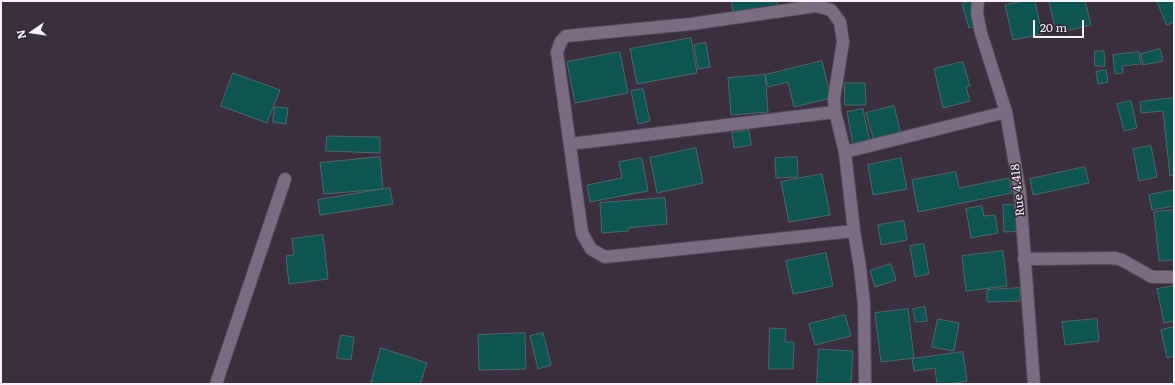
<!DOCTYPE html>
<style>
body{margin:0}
#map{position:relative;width:1175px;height:385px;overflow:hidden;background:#392f3f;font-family:Literata,serif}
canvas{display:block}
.frame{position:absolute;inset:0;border:2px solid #f8f1fc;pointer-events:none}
.north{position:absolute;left:12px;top:12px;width:40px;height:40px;-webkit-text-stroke:3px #2f2535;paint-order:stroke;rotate:257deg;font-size:11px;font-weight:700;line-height:16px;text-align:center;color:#f8f1fc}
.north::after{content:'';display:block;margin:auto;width:14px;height:18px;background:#f8f1fc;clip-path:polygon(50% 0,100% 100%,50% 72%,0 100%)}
.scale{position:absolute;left:1033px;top:20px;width:51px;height:18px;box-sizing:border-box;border:2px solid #f8f1fc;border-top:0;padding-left:5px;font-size:12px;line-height:14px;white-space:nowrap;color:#f8f1fc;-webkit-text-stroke:3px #2f2535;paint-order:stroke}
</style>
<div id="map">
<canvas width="1175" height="385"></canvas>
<div class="frame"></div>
<div class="north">N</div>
<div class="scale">20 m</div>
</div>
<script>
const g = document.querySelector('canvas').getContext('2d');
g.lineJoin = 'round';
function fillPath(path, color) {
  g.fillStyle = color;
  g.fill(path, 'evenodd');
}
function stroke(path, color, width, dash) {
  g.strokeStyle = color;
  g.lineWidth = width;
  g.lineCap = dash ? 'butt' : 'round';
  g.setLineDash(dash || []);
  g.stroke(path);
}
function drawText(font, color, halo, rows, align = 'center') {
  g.font = font + ' Literata,serif';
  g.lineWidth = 3;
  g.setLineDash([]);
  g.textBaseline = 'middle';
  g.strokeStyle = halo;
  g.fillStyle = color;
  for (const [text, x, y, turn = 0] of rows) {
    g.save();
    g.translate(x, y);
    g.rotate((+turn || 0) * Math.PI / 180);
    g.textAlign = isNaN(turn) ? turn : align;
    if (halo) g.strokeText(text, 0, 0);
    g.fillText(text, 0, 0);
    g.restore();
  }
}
const building = new Path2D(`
 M732,1H777L778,8L733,12Z
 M971,1L978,26L969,28L962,4Z
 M1024,1H1035L1042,34L1013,40L1005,5Z
 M1049,1H1085L1091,25L1057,33Z
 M1157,1H1174V22L1167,25Z
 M691,38L697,73L637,84L630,49Z
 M706,43L710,67L698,69L694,45Z
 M1160,49L1163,61L1143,65L1141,54Z
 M1095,51H1104L1105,66H1095Z
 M620,52L628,93L575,103L567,62Z
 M1139,52L1141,64L1122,66L1123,73L1115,74L1113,55Z
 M822,61L831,98L794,107L788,82L768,87L765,75Z
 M963,62L970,86L966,87L970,101L943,108L934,69Z
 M1106,70L1108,82L1098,84L1096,72Z
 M233,73L280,90L267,123L221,106Z
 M765,75L768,112L731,115L728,78Z
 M845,83H865L866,105H845Z
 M643,89L650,121L638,124L631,91Z
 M1174,98V175L1170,176L1163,111L1141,113L1140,102Z
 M1131,101L1137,128L1124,131L1117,104Z
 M894,106L901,134L874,141L866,113Z
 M275,107L288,108L286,124L273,122Z
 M863,109L870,142L853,145L847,112Z
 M749,130L751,145L734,148L732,133Z
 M327,136L380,137V153L326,151Z
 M1151,146L1157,177L1139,181L1133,149Z
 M696,148L703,183L657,193L650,158Z
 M380,157L383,189L324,194L320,163Z
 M797,157L798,177L776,178L775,158Z
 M642,158L648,191L590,202L587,185L622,178L619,162Z
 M901,158L907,189L873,195L868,165Z
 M1085,167L1089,183L1033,195L1030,179Z
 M956,172L959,188L1009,178L1012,193L918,212L912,180Z
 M822,174L830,215L789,222L781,182Z
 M390,188L393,204L320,215L318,200Z
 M1174,190V206L1152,210L1149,195Z
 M665,198L667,224L628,228V231L602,233L600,203Z
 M1025,204L1026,231L1004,232L1003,205Z
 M982,206L984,216L995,215L998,233L971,238L966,209Z
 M1174,210V260L1159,261L1154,212Z
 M904,221L907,240L881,245L878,225Z
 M323,235L328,279L289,284L286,256L294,255L292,239Z
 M924,244L929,274L915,277L910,246Z
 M1003,251L1007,286L966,291L962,256Z
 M826,253L833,286L793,294L786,261Z
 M891,264L896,280L875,287L870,271Z
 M1174,286V321L1164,323L1157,289Z
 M1020,288V301L987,302V290Z
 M925,307L927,321L915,322L913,309Z
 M908,309L914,358L881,362L875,313Z
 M845,315L851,336L815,345L809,324Z
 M938,319L959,323L954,351L932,347Z
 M1097,319L1099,341L1065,345L1062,322Z
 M1174,327V356L1167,358L1161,330Z
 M770,328L786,329L785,342H794L793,369H769Z
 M525,333L526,369L479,370L478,335Z
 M543,333L551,365L538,369L530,336Z
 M341,335L354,337L351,360L337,358Z
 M381,348L427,363L420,384H375L371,383Z
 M819,349L853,351L851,384H817Z
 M963,352L967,381L949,384H937L935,368L914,371L912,359Z`);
const street = new Path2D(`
 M978,1L977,13L981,33L1006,112L1020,193L1034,384
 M570,144L835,112
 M845,152L1006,112
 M854,231L605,257L591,249L582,233L557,52L561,41L566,36L691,24L816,6L831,10L840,22L843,42L834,99L835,112L845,152L854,231L860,267L864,305L865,384
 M1024,259L1115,258L1122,260L1152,277H1174
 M216,384L285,179`);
const streetNames = [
 ["Rue 4.418",1018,190,-96]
];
fillPath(building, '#0d5553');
stroke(building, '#4e6967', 1);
stroke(street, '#544b59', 14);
stroke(street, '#796d7f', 12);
drawText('12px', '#f8f1fc', '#2f2535', streetNames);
</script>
